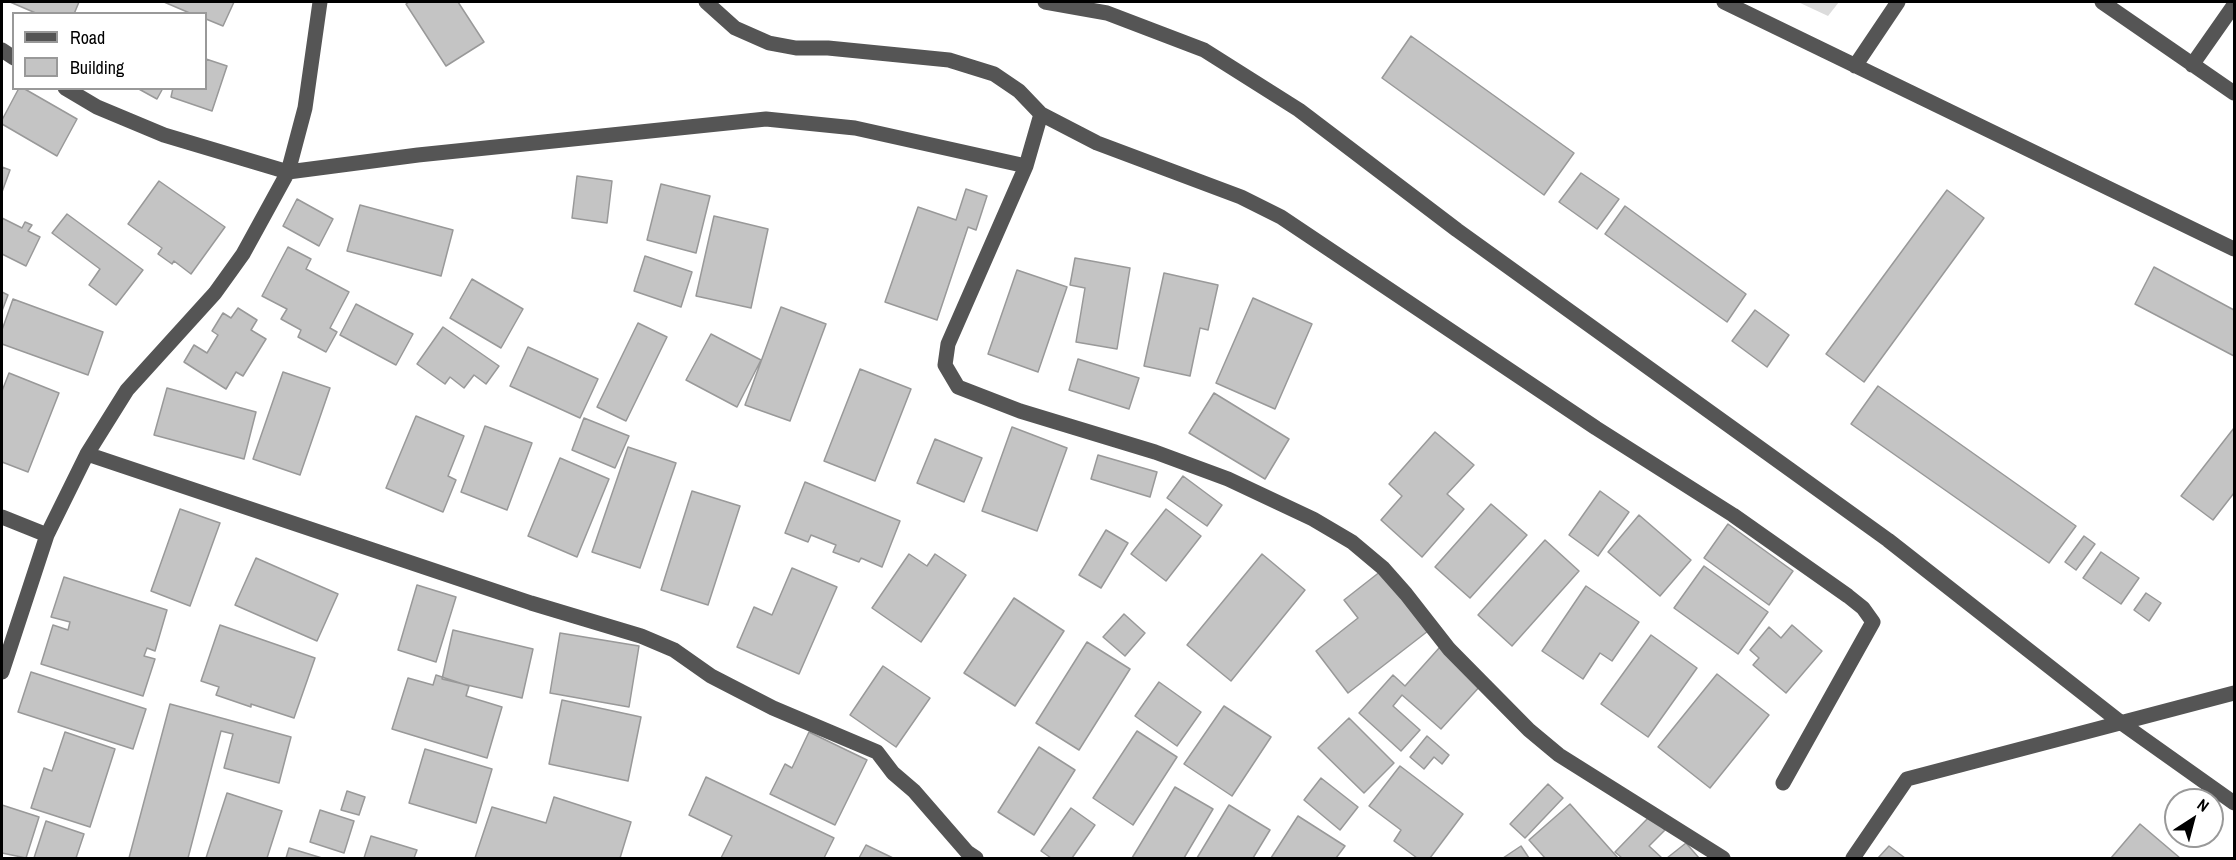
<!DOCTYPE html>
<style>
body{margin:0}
#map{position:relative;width:2236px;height:860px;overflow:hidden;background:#fff;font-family:"Archivo Narrow",sans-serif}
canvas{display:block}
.frame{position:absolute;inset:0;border:3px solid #000;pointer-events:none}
.legend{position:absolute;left:12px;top:12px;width:195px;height:78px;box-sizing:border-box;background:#fff;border:2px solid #999;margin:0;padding:8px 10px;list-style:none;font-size:18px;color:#000}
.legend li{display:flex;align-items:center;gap:12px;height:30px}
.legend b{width:30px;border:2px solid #999}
.north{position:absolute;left:2164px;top:788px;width:60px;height:60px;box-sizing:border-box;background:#fff;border:2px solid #999;border-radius:50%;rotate:36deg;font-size:16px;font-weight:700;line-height:24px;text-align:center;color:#000}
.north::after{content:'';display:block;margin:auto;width:21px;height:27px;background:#000;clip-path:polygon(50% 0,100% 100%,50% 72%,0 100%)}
</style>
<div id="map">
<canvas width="2236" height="860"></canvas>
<div class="frame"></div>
<ul class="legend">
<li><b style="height:8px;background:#555"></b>Road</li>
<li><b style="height:16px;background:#c4c4c4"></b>Building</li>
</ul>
<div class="north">N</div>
</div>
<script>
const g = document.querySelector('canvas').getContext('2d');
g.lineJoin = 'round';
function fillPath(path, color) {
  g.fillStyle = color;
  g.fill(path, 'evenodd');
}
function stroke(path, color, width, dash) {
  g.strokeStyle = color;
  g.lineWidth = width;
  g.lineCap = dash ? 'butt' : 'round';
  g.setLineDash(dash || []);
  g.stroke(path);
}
const green = new Path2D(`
 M1798,2H1839L1828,16Z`);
const building = new Path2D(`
 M10,2H79L74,14H38Z
 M164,2H234L223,26L206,19V14H192Z
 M409,2H458L484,42L446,66L406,4Z
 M1411,36L1574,153L1544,195L1382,78Z
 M206,59L227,66L212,111L171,97L173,88H206Z
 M19,88H23L77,119L57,156L2,124V120Z
 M137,88H163L157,99Z
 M2,167L10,170L2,192Z
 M1581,173L1619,199L1597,229L1559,202Z
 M577,176L612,181L607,223L572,218Z
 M159,181L225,227L191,274L174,261L172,264L158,254L162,248L128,224Z
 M661,184L710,196L696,253L647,240Z
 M966,189L987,196L976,230L968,227L937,320L885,302L918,207L956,220Z
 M1947,190L1984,218L1864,382L1826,354Z
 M297,199L333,219L319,246L283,226Z
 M360,205L453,230L441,276L347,251Z
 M1625,206L1746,294L1727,322L1605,234Z
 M67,214L143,270L116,305L89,285L100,269L52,233Z
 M714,216L768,229L751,308L696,296Z
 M2,218L22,228L25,222L32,225L28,231L40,237L26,266L2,254Z
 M288,247L311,259L306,269L349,292L330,328L337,332L326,352L298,337L301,330L281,319L287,309L262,296Z
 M645,256L692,272L681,307L634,291Z
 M1075,258L1130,268L1117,349L1076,342L1085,288L1070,285Z
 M2154,267L2234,310V356L2135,304Z
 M1017,270L1067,287L1038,372L988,354Z
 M1164,273L1218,285L1208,330L1200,328L1190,376L1144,366Z
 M472,279L523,309L501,348L450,318Z
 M2,292L8,295L2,311Z
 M1253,298L1312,324L1275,409L1216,383Z
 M13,299L103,332L88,375L2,344V330Z
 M356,304L413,334L396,365L340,335Z
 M781,307L826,324L790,421L745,405Z
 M238,308L257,320L251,330L266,339L243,376L236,372L226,389L184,362L194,345L207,353L218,335L212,331L223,313L231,318Z
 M1755,310L1789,335L1767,367L1732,341Z
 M638,323L667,337L626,421L597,407Z
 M443,327L499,366L486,384L474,375L464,388L450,377L445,384L417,364Z
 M711,334L761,360L737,407L686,380Z
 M528,347L598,379L580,418L510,386Z
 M1078,359L1139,378L1129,409L1069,390Z
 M860,369L911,389L875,481L824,461Z
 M283,372L330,388L300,475L253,459Z
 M9,373L59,393L28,472L2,462V391Z
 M1878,386L2076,526L2049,563L1851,424Z
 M167,388L256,412L244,459L154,435Z
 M1214,393L1289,439L1265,479L1189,433Z
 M416,416L464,436L448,476L456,480L443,512L386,488Z
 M584,418L629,436L615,468L572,450Z
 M485,426L532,443L507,510L461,492Z
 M1012,427L1067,448L1037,531L982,511Z
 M2234,428V493L2213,520L2181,496Z
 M1435,432L1474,465L1447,494L1464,509L1422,557L1381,520L1402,496L1389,484Z
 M935,439L982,458L964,502L917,483Z
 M628,447L676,463L640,568L592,552Z
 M1098,455L1157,472L1150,497L1091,479Z
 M560,458L609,479L577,557L528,536Z
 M1183,476L1222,505L1207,526L1167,498Z
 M805,482L900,521L882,567L861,558L859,562L833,552L836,545L811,535L808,542L785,533Z
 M692,491L740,506L708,605L661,590Z
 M1600,491L1629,512L1598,556L1569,535Z
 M1491,504L1527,535L1470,598L1435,567Z
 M180,509L220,523L190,606L151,591Z
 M1166,509L1201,536L1166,581L1131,554Z
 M1639,515L1691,560L1660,596L1608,552Z
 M1728,524L1793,571L1769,605L1704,558Z
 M1106,530L1128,543L1101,588L1079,575Z
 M2084,536L2095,544L2076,570L2065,562Z
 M1545,540L1579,571L1512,646L1478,615Z
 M2101,552L2139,578L2121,604L2083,578Z
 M909,554L927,566L935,554L966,575L921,642L872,608Z
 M1262,554L1305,590L1231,681L1187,645Z
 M256,558L338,594L317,641L235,605Z
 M1704,566L1768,612L1738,654L1674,608Z
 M792,568L837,587L799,674L737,647L754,607L772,615Z
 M1381,571L1428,631L1348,693L1316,651L1358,618L1344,600Z
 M64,577L167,610L155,651L147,648L144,656L155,659L143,696L41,664L53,625L68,630L70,622L51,617Z
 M417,585L456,597L436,662L398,650Z
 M1586,586L1639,622L1612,661L1600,653L1583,679L1542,651Z
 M2146,593L2161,603L2149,621L2134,610Z
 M1014,598L1064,631L1015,706L964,673Z
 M1124,614L1145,633L1125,656L1103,637Z
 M220,625L315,658L294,718L251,704V707L216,695L219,687L201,681Z
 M1792,625L1822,651L1786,693L1753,665L1759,658L1750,650L1769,627L1781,638Z
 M453,630L533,649L522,698L442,679Z
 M560,633L639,646L629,707L550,693Z
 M1651,635L1697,668L1648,737L1601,704Z
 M1087,642L1130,669L1079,750L1036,723Z
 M1440,647L1482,684L1441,729L1402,695L1393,706L1420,730L1401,751L1359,713L1393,675L1405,686Z
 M883,666L930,698L896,747L850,715Z
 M31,672L146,709L133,749L18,712Z
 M1717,674L1769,715L1710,788L1658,747Z
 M436,675L469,686L466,696L502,707L487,758L392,729L408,678L433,685Z
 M1159,682L1201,712L1177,746L1135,716Z
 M562,700L641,717L628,781L549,764Z
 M170,704L291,737L279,783L224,768L233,734L221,731L188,858H129Z
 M1224,706L1271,737L1232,796L1184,764Z
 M1349,718L1394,763L1364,793L1318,748Z
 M1137,731L1177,757L1133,825L1093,798Z
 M65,732L115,749L90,827L31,808L44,768L52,771Z
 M809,732L867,760L835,825L770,794L785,764L792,768Z
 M1427,736L1449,755L1442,764L1434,757L1424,769L1410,757Z
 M1039,747L1075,770L1034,835L998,812Z
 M425,749L492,769L476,823L409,803Z
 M1400,766L1463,814L1430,858H1417L1394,841L1401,830L1369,806Z
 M706,777L834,838L824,858H721L732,836L689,815Z
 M1321,778L1358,807L1340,830L1304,800Z
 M1548,784L1563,798L1525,838L1510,824Z
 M1175,787L1213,809L1184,858H1132Z
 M347,791L365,797L359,815L341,810Z
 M227,793L282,811L267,858H206Z
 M554,797L631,822L620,858H475L492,807L546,823Z
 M1570,804L1618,858H1545L1529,840Z
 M2,805L39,817L26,858L2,853Z
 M1229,805L1270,830L1253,858H1197Z
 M1071,808L1095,825L1072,858H1051L1041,851Z
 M320,810L354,821L344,853L310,842Z
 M1298,816L1345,846L1336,858H1271Z
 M1650,816L1665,830L1649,846L1662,858H1622L1615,852Z
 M46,821L84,834L76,858H34Z
 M2140,824L2180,858H2111Z
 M371,836L417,850L414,858H364Z
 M1686,843L1699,858H1667Z
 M866,845L893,858H859Z
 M1521,846L1529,858H1503Z
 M1889,846L1905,858H1878Z
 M289,848L322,858H286Z`);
const minor = new Path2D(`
 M706,2L735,28L769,43L796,48H828L949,60L994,74L1019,91L1041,114L1097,143L1241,197L1281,217L1596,428L1733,515L1848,596L1863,608L1873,622L1783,783
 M1045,2L1107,13L1204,50L1299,110L1457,230L1888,540L2120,722L2234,803
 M1724,2L2234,249
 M2102,2L2234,93
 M2,50L14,58
 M2192,65L2234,5
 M1855,66L1898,2
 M65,88L97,107L164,135L288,172L418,155L766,119L855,128L1026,166
 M1041,114L1026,166L948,344L945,365L958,387L1020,411L1155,452L1228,479L1313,519L1352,542L1383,568L1406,594L1449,649L1529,730L1559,755L1723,858
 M87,454L531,603L641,636L674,650L711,676L773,708L877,752L893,773L914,791L967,852L976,858
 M2,517L47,535
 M2,672L47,535L87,454L127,390L215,293L243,254L288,172L305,108L320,2
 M1853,858L1907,779L2234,693`);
fillPath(green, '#dcdcdc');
fillPath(building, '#c4c4c4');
stroke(building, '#999', 1.5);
stroke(minor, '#555', 15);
</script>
